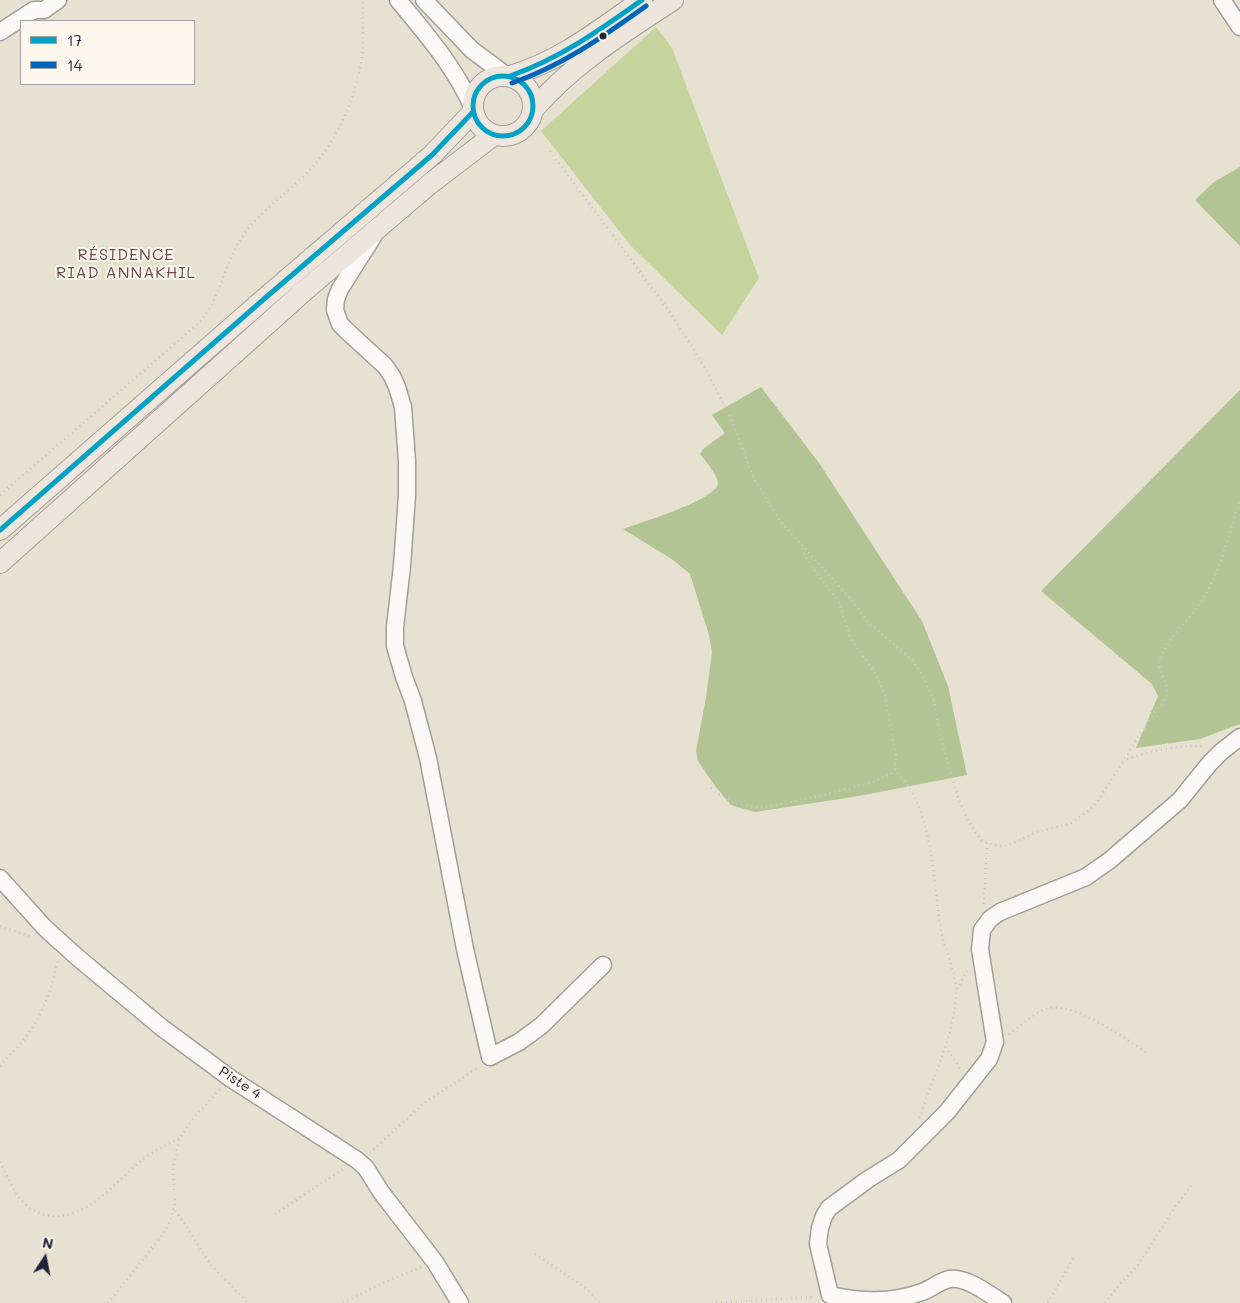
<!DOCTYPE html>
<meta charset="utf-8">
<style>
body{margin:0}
#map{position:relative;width:1240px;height:1303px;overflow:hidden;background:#e6e1d1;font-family:Mali,sans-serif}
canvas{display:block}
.legend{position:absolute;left:20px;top:20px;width:175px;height:65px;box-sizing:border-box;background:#fbf7ec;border:1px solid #a4a2a5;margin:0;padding:6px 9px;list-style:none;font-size:15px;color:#22223b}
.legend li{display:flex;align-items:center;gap:10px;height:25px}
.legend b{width:25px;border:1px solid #a4a2a5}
.north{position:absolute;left:20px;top:1233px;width:50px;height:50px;-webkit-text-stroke:4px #fbf7ec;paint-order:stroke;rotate:11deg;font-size:14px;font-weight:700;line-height:20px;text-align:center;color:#22223b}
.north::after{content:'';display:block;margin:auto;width:18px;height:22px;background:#22223b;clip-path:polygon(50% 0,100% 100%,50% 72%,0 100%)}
</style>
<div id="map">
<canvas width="1240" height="1303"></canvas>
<ul class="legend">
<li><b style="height:6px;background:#02a2c7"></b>17</li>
<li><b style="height:6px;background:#0065bd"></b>14</li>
</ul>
<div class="north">N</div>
</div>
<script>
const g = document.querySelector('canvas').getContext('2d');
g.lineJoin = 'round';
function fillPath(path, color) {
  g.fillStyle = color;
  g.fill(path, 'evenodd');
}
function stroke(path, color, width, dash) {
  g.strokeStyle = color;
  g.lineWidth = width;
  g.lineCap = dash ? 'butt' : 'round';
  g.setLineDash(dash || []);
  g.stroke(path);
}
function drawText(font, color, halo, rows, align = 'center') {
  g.font = font + ' Mali,sans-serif';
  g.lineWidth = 4;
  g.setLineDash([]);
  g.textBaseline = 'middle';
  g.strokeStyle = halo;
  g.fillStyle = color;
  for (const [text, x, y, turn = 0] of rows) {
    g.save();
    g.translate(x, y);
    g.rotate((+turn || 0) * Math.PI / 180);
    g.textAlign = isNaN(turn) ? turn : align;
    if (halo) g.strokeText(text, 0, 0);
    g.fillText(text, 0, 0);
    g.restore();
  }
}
const green = new Path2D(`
 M656,27L672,48L759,278L722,335L630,245L541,131Z`);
const forest = new Path2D(`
 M1240,167V246L1195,200L1214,182Z
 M761,387L819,463L922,621L948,686L967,775L859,796L755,812L731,805L715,786L698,761L696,751L706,698L712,652L709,635L690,574L673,560L623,529C639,523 717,500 718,483C718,476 705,460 700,454L703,449L725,433L712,415Z
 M1240,390V724L1200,739L1136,748L1158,696L1152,684L1041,591Z`);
const path = new Path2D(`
 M550,151L669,311L704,366L733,423L754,479L781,522L855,604L867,621L913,661L924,678L934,701L941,739L958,797L968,821L981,840L987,843L998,846H1007L1035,833L1071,823L1088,811L1097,802L1156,710C1159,706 1163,702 1165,698C1173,684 1155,673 1160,659C1168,637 1188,621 1200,603C1221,573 1228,534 1240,500
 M0,495L200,322C221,297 224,264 242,237C261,210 288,193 310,170C339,139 360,88 363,46C364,30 361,15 364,0
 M1127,759C1153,751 1177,745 1205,746
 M895,769C901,777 908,785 913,794C936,839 932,890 943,939C947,955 956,973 956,990C956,1035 932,1076 920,1118
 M711,788L717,793L735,803L762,808L820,796L873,782L892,773L895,769L896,756L884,692L874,671L851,639L839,602L808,562L800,545
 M984,904L987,843
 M0,926L32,937
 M957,989L968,969
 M1009,1034C1021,1026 1034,1012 1048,1008C1075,1002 1126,1039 1148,1054
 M945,1047L962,1070
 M0,1066C9,1055 20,1046 28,1034C44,1012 53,985 58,959
 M370,1153L424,1103L479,1067
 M0,1162C7,1174 12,1189 20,1199C26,1206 34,1211 42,1214C83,1226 115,1182 142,1160C154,1151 165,1145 179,1139
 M175,1211L183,1221L210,1264L248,1303
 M275,1214L343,1169
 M535,1254L583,1286L600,1303
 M108,1303L161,1237L170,1222L175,1204L173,1167L179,1139L191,1121L221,1088
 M343,1303L378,1285L422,1267
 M716,1303L814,1297
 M1048,1303L1074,1257
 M1105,1303L1119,1285L1138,1265L1175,1207L1192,1185`);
const minor = new Path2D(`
 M398,0C426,34 454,66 472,106
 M424,0L472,50L507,76
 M1222,0L1240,27
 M0,32L34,10H44L58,0
 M373,237L340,289L336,299L335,310L340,324L348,332L385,366L392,376L397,387L403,407L407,461V495L402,566L395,627V646L404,677L413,701L428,758L465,949L490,1057L519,1042L541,1026L603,965
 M0,878L45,928L77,957L161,1027L230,1078L357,1160L366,1168L381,1192L435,1262L460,1303
 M1003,1303C989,1294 967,1277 950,1279C941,1280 931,1289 922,1292C891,1303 862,1302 830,1295L818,1244L820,1228L824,1216L829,1208L867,1180L899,1160L947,1112L989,1059L995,1042L980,949L982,930L990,919L1000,912L1086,877L1110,860L1180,800L1210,763L1221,752L1240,737`);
const major = new Path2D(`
 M473 106a30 30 0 1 1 60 0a30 30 0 1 1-60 0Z
 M510,76C561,61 599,30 642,0
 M533,110C572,64 623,33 673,0
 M0,530L264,299L432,155L473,112
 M0,563L303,292L431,183L494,135`);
const bus1 = new Path2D(`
 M473 106a30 30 0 1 1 60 0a30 30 0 1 1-60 0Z
 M510,76C559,59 600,30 642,0
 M0,530L264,299L432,155L473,112`);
const bus2 = new Path2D(`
 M512,83C562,66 604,36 646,6`);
const markers = [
 [603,36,4.5,"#22223b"]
];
const streetNames = [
 ["Piste 4",240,1083,33]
];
const quarterNames = [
 ["RÉSIDENCE",126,255],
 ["RIAD ANNAKHIL",126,273]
];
fillPath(green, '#c5d49c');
fillPath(forest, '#b2c494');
stroke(minor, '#a29f98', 19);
stroke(major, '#a29f98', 22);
stroke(path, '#c8c8c5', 2.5, [1, 4]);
stroke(minor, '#fbfaf8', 16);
stroke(major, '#eee5dd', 20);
stroke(bus1, '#02a2c7', 5);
stroke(bus2, '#0065bd', 5);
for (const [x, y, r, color] of markers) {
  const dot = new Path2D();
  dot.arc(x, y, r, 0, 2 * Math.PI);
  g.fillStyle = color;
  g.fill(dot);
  stroke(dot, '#fbf7ec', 2);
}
drawText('14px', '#22223b', '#fbf7ec', streetNames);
g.letterSpacing = '1px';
drawText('16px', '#694c52', '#fbf7ec', quarterNames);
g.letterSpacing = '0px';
</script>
